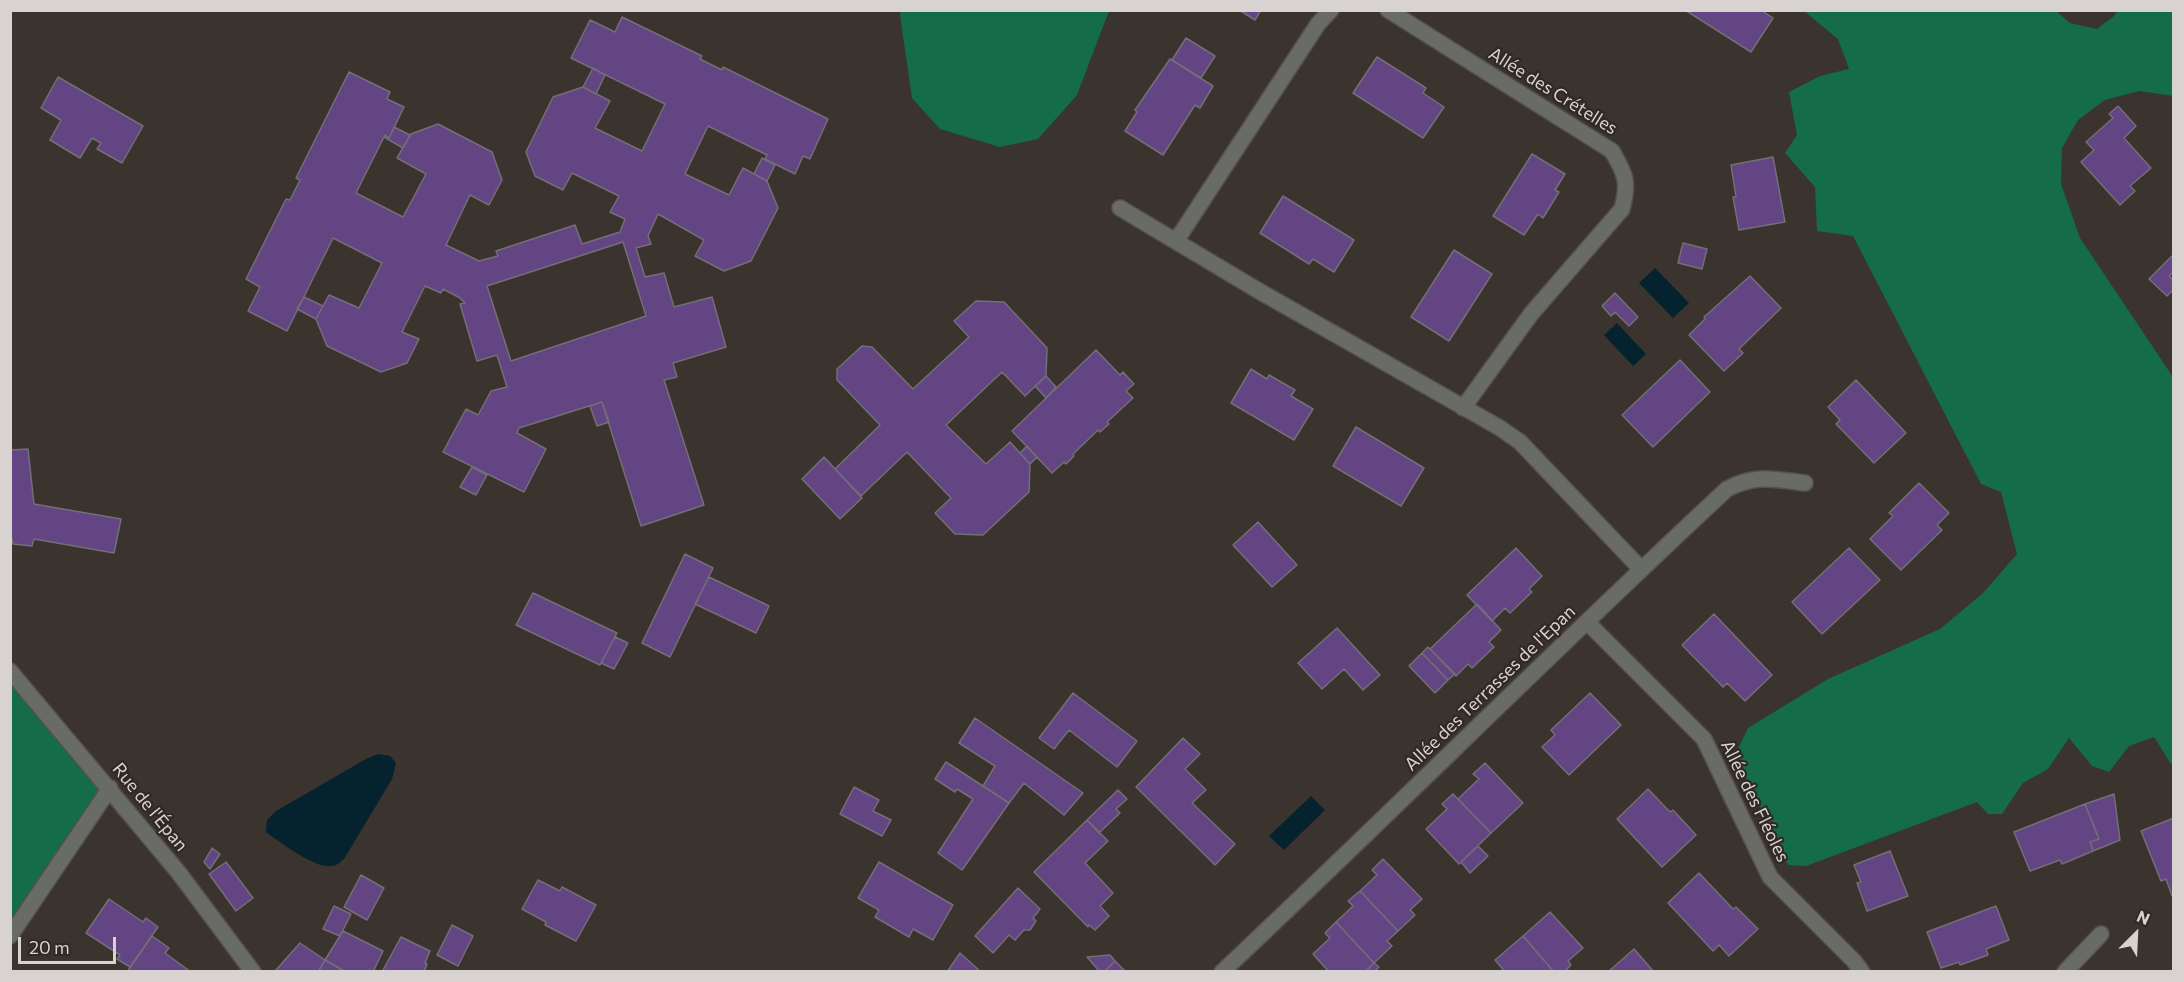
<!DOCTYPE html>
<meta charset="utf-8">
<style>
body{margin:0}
#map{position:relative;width:2184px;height:982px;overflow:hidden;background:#3a332e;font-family:Commissioner,sans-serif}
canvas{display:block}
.frame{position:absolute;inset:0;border:12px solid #d8d3d0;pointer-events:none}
.north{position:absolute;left:2106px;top:904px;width:60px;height:60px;-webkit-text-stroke:4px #302924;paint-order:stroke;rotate:24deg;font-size:16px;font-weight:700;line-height:24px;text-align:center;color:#d8d3d0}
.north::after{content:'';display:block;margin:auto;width:21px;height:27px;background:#d8d3d0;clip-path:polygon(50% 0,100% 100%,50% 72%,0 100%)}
.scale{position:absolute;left:18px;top:937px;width:98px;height:27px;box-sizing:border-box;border:3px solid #d8d3d0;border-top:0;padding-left:8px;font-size:18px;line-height:21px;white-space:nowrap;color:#d8d3d0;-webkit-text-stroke:4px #302924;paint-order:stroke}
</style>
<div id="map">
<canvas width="2184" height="982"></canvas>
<div class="frame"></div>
<div class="north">N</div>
<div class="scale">20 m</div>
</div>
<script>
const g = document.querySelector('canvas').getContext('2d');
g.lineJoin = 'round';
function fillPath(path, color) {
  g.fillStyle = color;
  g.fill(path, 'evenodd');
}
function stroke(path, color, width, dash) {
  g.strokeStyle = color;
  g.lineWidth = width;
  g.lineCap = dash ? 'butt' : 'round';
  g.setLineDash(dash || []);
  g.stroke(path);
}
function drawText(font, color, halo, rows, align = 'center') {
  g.font = font + ' Commissioner,sans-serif';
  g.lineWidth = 4.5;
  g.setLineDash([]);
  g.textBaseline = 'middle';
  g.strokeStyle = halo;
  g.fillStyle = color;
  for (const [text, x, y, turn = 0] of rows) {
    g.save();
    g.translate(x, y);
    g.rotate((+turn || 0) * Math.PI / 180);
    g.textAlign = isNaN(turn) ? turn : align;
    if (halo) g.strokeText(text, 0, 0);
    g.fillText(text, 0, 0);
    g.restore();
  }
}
const forest = new Path2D(`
 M901,11L1109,10V11L1077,95L1038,139L1000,147L940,129L912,98L900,15Z
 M1804,11H2056L2070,23L2097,29L2114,16L2117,11H2174L2173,96L2139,91L2105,100L2078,120L2062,148L2061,184L2080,238L2173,377V764H2171L2154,737L2129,746L2109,772L2092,766L2069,738L2048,769L2023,783L2002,814H1988L1977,802L1806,866L1788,865L1735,755L1748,728L1828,679L1940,629L1983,593L2017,554L2001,492L1981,484L1853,236L1817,231L1815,187L1785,153L1797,135L1789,92L1820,76L1849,69L1838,39Z
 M11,671L110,788L11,944Z`);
const water = new Path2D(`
 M1655,268L1689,303L1673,318L1639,283Z
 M1617,323L1646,354L1633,366L1604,335Z
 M378,754L390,756L396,763L392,779L344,859C340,862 337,866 332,866C315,869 280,842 266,832L267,820L276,811L366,759Z
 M1311,796L1325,810L1284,850L1269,836Z`);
const building = new Path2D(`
 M1239,10H1261L1255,20Z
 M1685,10H1761L1773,18L1751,52Z
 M622,17L702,56L700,59L722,70L723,67L828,119L810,159L803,156L795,174L765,159L767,155L708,126L685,174L729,195L743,168L767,181L778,208L751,261L724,271L695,256L704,240L658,214L648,236L651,244L636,248L645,277L664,273L674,307L712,297L726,347L673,363L677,377L664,380L704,505L641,526L602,402L519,428L517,433L546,449L524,492L443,452L466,409L478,415L491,391L507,387L497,355L477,361L460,304L465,303L460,298L443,289L441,293L425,286L402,332L419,339L407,363L381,372L327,346L316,319L329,295L359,308L382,263L333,238L287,331L248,311L260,287L246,279L286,199L290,200L300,180L296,178L349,72L390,92L387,99L404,107L389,138L385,135L356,193L403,217L426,174L397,158L411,134L438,124L492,152L502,180L489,205L470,195L446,245L479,261L498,256L496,251L575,225L582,244L620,232L625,219L610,212L619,196L572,173L563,190L535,176L526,152L553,97L583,87L610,101L595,128L642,151L665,104L571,58L590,20L615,32ZM623,242L646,316L511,361L487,286Z
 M1186,38L1215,56L1201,78L1172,60Z
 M1377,57L1426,88L1423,93L1444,107L1423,138L1353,93Z
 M1170,59L1213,86L1200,108L1195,105L1163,155L1125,131L1137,112L1135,110Z
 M593,68L605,75L596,94L583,87Z
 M58,77L143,126L122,163L97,149L101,143L92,138L80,158L50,140L61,120L41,108Z
 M2118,106L2136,126L2124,138L2151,168L2130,186L2135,191L2120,205L2081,162L2094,150L2086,142L2113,118L2109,114Z
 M394,127L410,135L403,148L384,137L385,135L389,138Z
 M1532,154L1565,174L1555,190L1559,192L1543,218L1538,214L1524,235L1493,216Z
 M1773,157L1785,222L1739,230L1733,197H1736L1731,165Z
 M762,158L775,165L767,181L754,174Z
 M1283,196L1354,240L1334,272L1313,259L1309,264L1260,233Z
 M1683,243L1707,249L1702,269L1678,263Z
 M1454,250L1492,274L1449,341L1411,317Z
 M2172,256L2174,257V272L2169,276L2174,281V289L2167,296L2149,279Z
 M1750,276L1781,308L1739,349L1743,353L1724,371L1689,335L1705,319L1704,317Z
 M1615,293L1638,317L1629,326L1615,312L1611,316L1602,306Z
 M304,297L323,306L316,319L297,309Z
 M976,301L1004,302L1047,348L1046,376L1025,396L1002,372L946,425L986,464L1010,442L1030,464L1029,492L983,535L955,534L935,513L951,498L907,452L861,496L835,469L880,425L837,380V369L862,346L872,347L913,389L969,337L954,321Z
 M1096,350L1120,375L1123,372L1134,384L1126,391L1133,398L1107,422L1109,424L1100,432L1098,430L1073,454L1074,456L1066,464L1064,462L1052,473L1012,431Z
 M1680,360L1710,392L1653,447L1622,415Z
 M1251,369L1267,379L1269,375L1295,390L1291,396L1313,409L1294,440L1231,403Z
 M1046,376L1056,387L1046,398L1035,386Z
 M1856,380L1906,433L1874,463L1836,424L1840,420L1828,407Z
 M602,402L609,422L597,426L590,406Z
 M1356,427L1424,468L1401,506L1333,466Z
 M1027,446L1037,457L1030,464L1020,453Z
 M28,449L34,504L121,519L114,553L34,539L32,546L13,544L10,529V450Z
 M824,457L862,498L840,519L802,479Z
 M472,467L487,475L476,495L460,487Z
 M1919,483L1949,513L1937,525L1942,530L1901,570L1870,539L1893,516L1889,513Z
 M1258,522L1297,565L1272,587L1233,545Z
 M1516,548L1542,576L1529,589L1532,592L1510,613L1505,608L1492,621L1467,595Z
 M1849,548L1880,580L1822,634L1792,602Z
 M685,554L713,568L670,657L642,643Z
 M709,577L769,606L756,633L695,604Z
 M533,593L617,633L600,665L516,625Z
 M1477,604L1501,630L1489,642L1494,647L1472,668L1468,664L1456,676L1430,649Z
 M1714,614L1772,675L1745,701L1727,683L1723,687L1682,645Z
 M1337,628L1380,675L1363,690L1344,669L1322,689L1298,663Z
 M615,637L628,643L614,669L601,663Z
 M1428,647L1455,674L1448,680L1422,653Z
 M1422,653L1448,680L1435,693L1409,666Z
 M1073,693L1137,741L1117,767L1069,730L1054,749L1039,738Z
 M1590,693L1621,725L1569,775L1542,747L1555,735L1551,730Z
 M975,718L1083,793L1064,815L1024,783L1009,803L983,786L995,766L959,743Z
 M1183,738L1200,754L1185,769L1206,790L1192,803L1235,844L1215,865L1136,787Z
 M946,762L1009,803L962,870L938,853L973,799L957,789L955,792L935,779Z
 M1485,763L1523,803L1491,833L1458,799L1479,779L1473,774Z
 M854,787L879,800L873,811L891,820L882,836L840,814Z
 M1648,789L1670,812L1673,810L1696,835L1662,867L1617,819Z
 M1118,790L1127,799L1116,809L1120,813L1099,833L1087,820Z
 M1453,794L1491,833L1459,864L1426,829L1447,809L1442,804Z
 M2114,794L2120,840L2093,851L2090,842L2099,839L2085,804Z
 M2085,804L2099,839L2090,842L2093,851L2062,864L2060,860L2030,871L2014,832Z
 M2174,818V895L2172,896L2166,879L2161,881L2141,831Z
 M1087,820L1108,841L1085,863L1113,893L1100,906L1109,916L1095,930L1089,925L1088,927L1034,872Z
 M1478,846L1488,856L1470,873L1461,862Z
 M212,848L220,854L210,869L204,862Z
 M1890,851L1908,896L1867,911L1857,883L1861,882L1854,865Z
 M1383,859L1422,899L1410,910L1415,915L1398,931L1360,891L1377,875L1372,870Z
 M226,862L253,898L236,911L209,874Z
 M879,862L953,905L933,940L913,929L909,937L875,917L879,910L858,898Z
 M1699,873L1733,909L1736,907L1758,929L1729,956L1719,945L1713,951L1668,903Z
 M361,875L384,888L367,920L344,907Z
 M538,880L560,891L562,887L596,905L576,941L545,925L546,922L522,909Z
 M1018,888L1040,909L1033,918L1036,921L1030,930H1024L1015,940L1009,935L993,953L975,936Z
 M1360,891L1398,931L1387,941L1392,946L1374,963L1336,922L1353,906L1348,901Z
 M109,899L143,922L146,918L158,927L130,967L117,959L120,955L86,933Z
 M334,906L351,914L340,936L323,929Z
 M1996,906L2009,940L1986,949L1988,955L1960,965L1959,962L1941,968L1927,932Z
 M1550,912L1583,948L1568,961L1571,965L1564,972H1554L1523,936Z
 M1336,922L1374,963L1365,972H1329L1313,954L1330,938L1325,933Z
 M452,925L473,936L458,966L437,955Z
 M343,931L383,951L373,972H346L325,960Z
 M152,936L169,948L165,953L191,972H127Z
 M1523,936L1554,972H1505L1495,960Z
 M401,937L430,951L425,963L427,964L424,972H382Z
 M300,943L325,960L318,972H278L276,970Z
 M1634,949L1654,972H1608Z
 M960,953L981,972H947Z
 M1110,955L1115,961L1104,972H1100L1087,957Z
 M325,960L346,972H318Z
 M1115,961L1126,972H1104Z
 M1374,963L1379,967L1374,972H1365Z`);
const minor = new Path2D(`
 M1388,10L1612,151C1626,175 1629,182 1622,209L1531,314L1463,408
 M1120,208L1259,291L1500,428L1520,442L1641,569
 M1176,241L1318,24L1331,10
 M1587,622L1704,739L1770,877L1854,961L1862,972
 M10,671L179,873L253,972
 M10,936L110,788
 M1222,972C1392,812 1557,647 1727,489C1755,474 1775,479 1805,483
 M2065,972L2101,934`);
const streetNames = [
 ["Allée des Crételles",1553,91,32],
 ["Allée des Terrasses de l'Epan",1490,688,-44],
 ["Allée des Fléoles",1755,801,64],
 ["Rue de l'Épan",150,807,51]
];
fillPath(forest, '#146d47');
fillPath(water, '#05232e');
fillPath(building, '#644583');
stroke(building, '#736f77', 1.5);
stroke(minor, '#56504b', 18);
stroke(minor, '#696b67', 15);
drawText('18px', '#d8d3d0', '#302924', streetNames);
</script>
